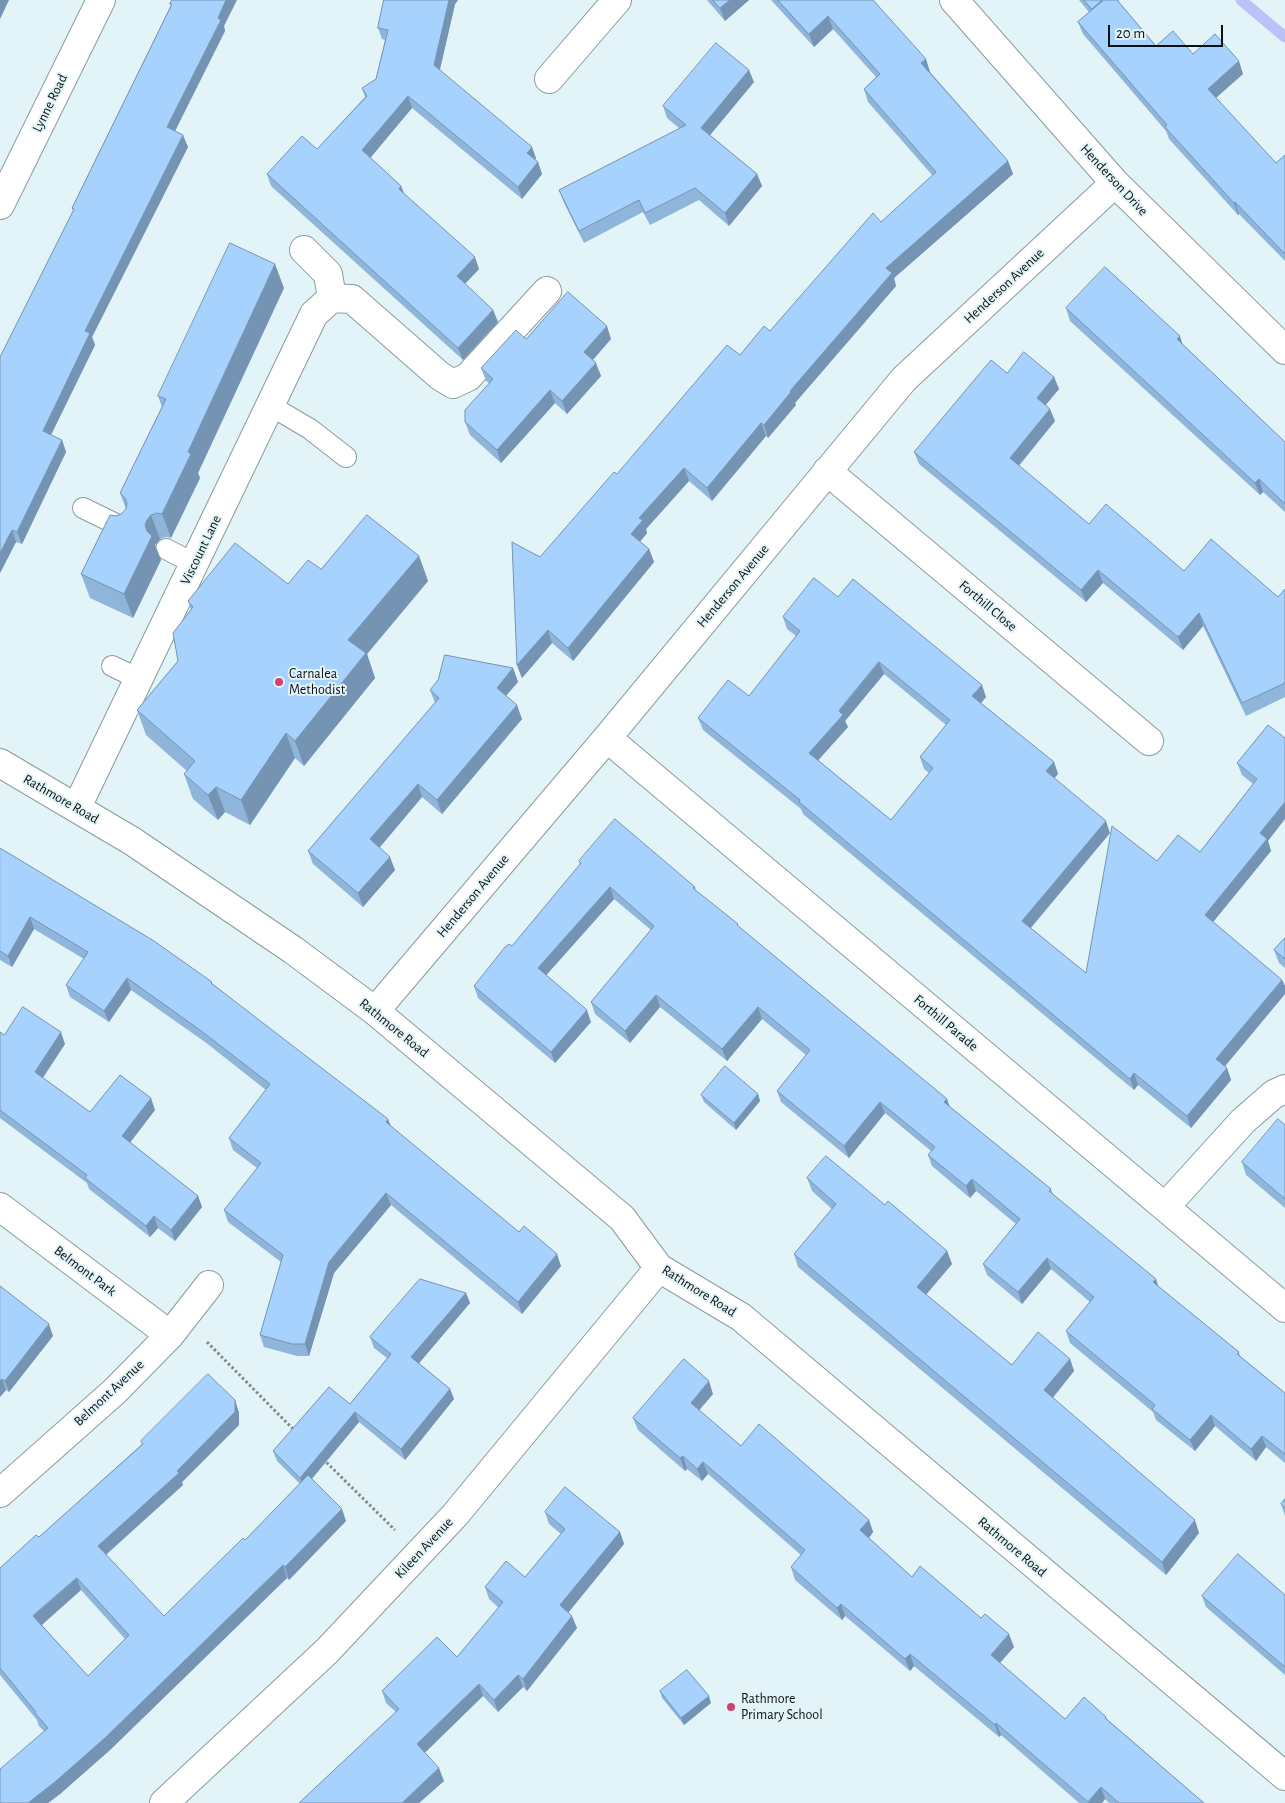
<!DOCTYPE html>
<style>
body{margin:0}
#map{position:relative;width:1285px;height:1803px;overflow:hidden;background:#e3f4f9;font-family:"Alegreya Sans",sans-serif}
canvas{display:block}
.scale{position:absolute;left:1108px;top:25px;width:115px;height:22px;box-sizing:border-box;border:2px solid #0b1112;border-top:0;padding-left:6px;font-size:15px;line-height:18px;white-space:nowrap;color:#0b1112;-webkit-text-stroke:4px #e3f4f9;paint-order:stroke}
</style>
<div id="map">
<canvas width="1285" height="1803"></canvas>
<div class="scale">20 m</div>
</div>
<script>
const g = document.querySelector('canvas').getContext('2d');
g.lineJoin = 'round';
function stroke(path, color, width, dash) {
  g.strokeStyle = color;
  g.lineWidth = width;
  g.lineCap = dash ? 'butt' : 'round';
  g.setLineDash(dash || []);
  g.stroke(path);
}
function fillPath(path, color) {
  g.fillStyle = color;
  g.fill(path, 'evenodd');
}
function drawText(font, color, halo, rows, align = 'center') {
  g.font = font + ' "Alegreya Sans",sans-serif';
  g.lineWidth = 4;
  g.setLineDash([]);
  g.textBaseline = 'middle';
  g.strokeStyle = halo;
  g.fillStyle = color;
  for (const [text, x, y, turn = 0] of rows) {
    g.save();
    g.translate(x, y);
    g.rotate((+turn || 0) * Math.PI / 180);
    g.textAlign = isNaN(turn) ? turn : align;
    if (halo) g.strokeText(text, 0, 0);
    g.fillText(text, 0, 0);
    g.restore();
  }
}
const stream = new Path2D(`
 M1241,0L1285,37`);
const path = new Path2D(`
 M207,1342L294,1430
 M323,1459L395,1530`);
const lane = new Path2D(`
 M271,406L310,429L346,457
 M83,508L124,528
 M166,549L195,564
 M112,666L139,679`);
const street = new Path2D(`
 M954,0L1115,183L1285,350
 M549,79L617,0
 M0,205L101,0
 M304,250L328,274L332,298
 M827,471L1149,741
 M607,738L1285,1308
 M77,807L314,314L332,298L352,299L440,376L453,384L468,377L547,291
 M375,1011L607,738L904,379L1115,183
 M0,1207L170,1335
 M1165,1207L1243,1121L1274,1094L1285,1089
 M0,1493L115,1391L170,1335L209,1285
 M164,1803L327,1651L455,1515L659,1268`);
const secondary = new Path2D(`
 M0,763L132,841L293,950L375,1011L622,1218L659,1268L741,1317L1285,1776`);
const wall = new Path2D(`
 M384,0H458L455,4L440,70L536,158L535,160L538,162L542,174L522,199L412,108L370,157L401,186L404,194L479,269L465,284L493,310L498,322L463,360L271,186L267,174L317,149L365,97L362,88L376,79L385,40L382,39L378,28Z
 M707,0H749L725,21Z
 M771,0H873L930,72L1008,161L1013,174L894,278L896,286L795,403L796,405L768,438L766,436L712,501L689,481L646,529L647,533L640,541L649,549L654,562L573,661L552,643L522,678L517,665L540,557L617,474L740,355L770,331L881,222L933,176L868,102L864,89L876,77L833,29L814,47Z
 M1079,0H1120L1118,1L1156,46L1193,54L1243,74L1216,98L1276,163L1285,155V261L1239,214L1238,215L1169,139L1166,131L1083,34L1078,22L1089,12Z
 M170,4L224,26L225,31L175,131L188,147L92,337L95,345L51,435L62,440L66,452L22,544L16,542L0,573L73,211L72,208L171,5Z
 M754,82L710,135L757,174L762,186L729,226L699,200L650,225L643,212L584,243L564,203L559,190L680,129L667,118L663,106Z
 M284,288L198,473L200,478L171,538L166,537L160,539L155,544L161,560L133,618L90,598L81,574L116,516L121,514L126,509L120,493L162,407L158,396Z
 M1066,308L1183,345L1285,442V512L1263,492L1260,495L1070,321Z
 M526,339H611L593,360L601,376L567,414L555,403L501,463L470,435L465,422L489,383L486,381L481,368Z
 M1007,373L1054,377L1059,389L1046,405L1055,421L1019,466L1089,524L1184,571L1278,597L1285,589V697L1246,716L1203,626L1183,650L1103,583L1086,602L919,464L914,452Z
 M419,556L428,581L367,654L375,678L304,766L295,758L250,825L225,812L218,820L193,799L184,774L187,771L146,735L137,710L178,661L191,610L188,601L288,584L321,569Z
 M838,597L986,697L981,703L1054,762L1058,774L1054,778L1110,833L1031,928L1086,973L1157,861L1200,852L1253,784L1242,775L1237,763L1268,725V841L1271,851L1213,922L1282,980L1285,986V994L1225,1066L1227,1068L1231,1080L1191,1128L1138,1085L1134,1090L803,814L801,809L703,730L698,718L749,696L796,636L787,629L783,617ZM884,674L946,725L920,757L924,769L929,773L891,820L818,760L848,727L845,721Z
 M513,668L518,682L506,696L522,719L442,814L422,797L379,848L395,870L363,907L313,864L308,851L435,703L430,690Z
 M0,848L213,984L391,1127L519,1232L561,1266L522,1314L391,1205L334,1273L309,1356H297L264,1347L260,1335L281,1262L228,1222L224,1210L257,1168L233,1150L229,1138L266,1090L205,1042L131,990L109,1022L70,997L66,985L84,959L34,929L12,967L0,960Z
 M579,861L695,887L696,891L739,927L947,1099L949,1106L1051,1189L1053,1194L1158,1286L1239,1352L1240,1356L1285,1393V1463L1266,1447L1256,1461L1215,1426L1195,1451L1156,1420L1153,1412L1070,1343L1066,1331L1090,1302L1051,1269L1022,1304L987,1275L983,1264L1016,1224L976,1191L970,1198L932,1166L928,1155L931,1151L885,1113L849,1158L781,1102L777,1091L806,1055L762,1019L727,1061L660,1007L630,1043L595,1014L591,1002L651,930L614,899L546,975L591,1022L555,1063L478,998L474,986L512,946L580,865Z
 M1285,938V968L1279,963L1274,950Z
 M0,1032L4,1035L65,1044L43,1078L90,1112L155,1110L130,1142L198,1196L202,1207L175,1241L158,1228L150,1237L89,1189L87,1183L0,1118Z
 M758,1094L760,1101L736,1130L704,1102L701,1095Z
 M1285,1125V1208L1246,1175L1242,1162Z
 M807,1178L885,1205L947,1251L952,1264L926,1295L1012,1365L1070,1359L1074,1371L1053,1398L1199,1533L1166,1575L798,1267L794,1254L832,1209L812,1191Z
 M0,1286L53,1336L9,1392L6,1390L0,1397Z
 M466,1293L470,1303L419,1363L450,1389L454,1399L405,1460L359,1422L312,1479L346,1521L289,1580L287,1578L110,1750L60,1794L48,1803H0L44,1731L39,1726L37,1720L0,1675V1568L39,1537L142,1444L141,1441L235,1400L239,1413V1425L182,1482L183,1485L106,1555L164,1616L245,1540L300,1484L277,1461L273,1451L350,1404L387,1358L374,1348L370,1337ZM81,1590L125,1639L88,1676L42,1625Z
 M713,1394L699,1410L741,1446L869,1520L873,1532L869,1538L912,1577L1014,1647L1000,1663L1065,1719L1106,1717L1107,1719L1204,1803H1109L1105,1799L1102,1803H1079L1001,1735L999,1737L914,1666L910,1671L845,1616L842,1620L795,1580L791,1567L801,1555L708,1474L702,1481L687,1469L685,1471L638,1430L633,1418Z
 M1285,1499V1516L1281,1504Z
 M545,1512L620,1532L624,1544L568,1612L577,1628L527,1691L523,1687L498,1712L483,1696L425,1753L444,1781L419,1803H299L396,1712L386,1703L382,1691L457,1657L499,1608L489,1599L485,1587L525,1577L561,1534L549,1524Z
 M1285,1595V1675L1206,1607L1202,1596Z
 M660,1691L711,1703L684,1725L662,1698Z`);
const shadedWall = new Path2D(`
 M0,0H9L0,19Z
 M226,0H237L224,26L225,31L171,139L167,127Z
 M449,0H458L455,4L438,77L434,65Z
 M730,0H749L725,21L720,8Z
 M828,16L833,29L814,47L809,34Z
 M926,59L930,72L926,75L921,63Z
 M1239,61L1243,74L1212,101L1208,89Z
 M749,70L754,82L706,140L701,128Z
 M408,96L412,108L367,162L362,150Z
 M183,135L188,147L92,337L95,345L47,443L43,431L85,331Z
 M532,147L536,158L531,165L527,153Z
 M1008,161L1013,174L894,278L896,286L795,403L796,405L768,438L764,425L886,268Z
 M538,162L542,174L522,199L518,187Z
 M757,174L762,186L729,226L725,213Z
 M401,186L406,198L399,189Z
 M1235,202L1239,214L1238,215L1234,203Z
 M475,257L479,269L461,288L457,276Z
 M275,264L284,288L198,473L200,478L171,538L162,514L188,452Z
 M493,310L498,322L463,360L458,348Z
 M607,326L611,339L588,365L584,352Z
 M1180,336L1184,349L1177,339Z
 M596,363L601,376L567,414L562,401Z
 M1054,377L1059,389L1041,410L1037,398Z
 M550,390L555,403L501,463L497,450Z
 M1050,409L1055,421L1014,471L1010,458Z
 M761,423L766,436L712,501L707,488Z
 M62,440L66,452L22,544L17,532Z
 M684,468L689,481L646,529L647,533L636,547L631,534L639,518Z
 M1259,479L1263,492L1260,495L1255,483Z
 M151,515L160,539L155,545L161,560L133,618L124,594L147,520Z
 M12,530L16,542L0,573V553Z
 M649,549L654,562L573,661L568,648Z
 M419,556L428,581L367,654L375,678L304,766L295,741L348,640Z
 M1098,570L1103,583L1086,602L1081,590Z
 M1199,613L1203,626L1183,650L1178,637Z
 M548,630L552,643L522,678L517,665Z
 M879,662L884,674L845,721L848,727L814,765L809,753L839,711Z
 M513,668L518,682L501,701L497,688Z
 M982,685L986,697L977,708L972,696Z
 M517,705L522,719L442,814L437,800Z
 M286,733L295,758L250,825L241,800Z
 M1054,762L1058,774L1050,783L1046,771Z
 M418,784L422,797L375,853L370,839Z
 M216,787L225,812L218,820L208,795Z
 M1285,802V819L1268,841L1271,851L1209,927L1205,915L1260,833Z
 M1106,821L1110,833L1027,932L1022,921Z
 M390,857L395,870L363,907L358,893Z
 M610,887L614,899L542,980L538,968Z
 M30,917L34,929L12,967L8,956Z
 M127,978L131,990L109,1022L104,1011Z
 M1282,980L1285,986V994L1221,1071L1216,1059Z
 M656,995L660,1007L630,1043L625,1031Z
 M758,1007L762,1019L727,1061L722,1049Z
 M587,1010L591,1022L555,1063L551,1052Z
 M61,1032L65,1044L39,1083L35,1072Z
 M1227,1068L1231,1080L1191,1128L1187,1116Z
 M1134,1073L1138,1085L1134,1090L1130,1079Z
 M758,1094L760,1101L736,1130L734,1123Z
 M151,1098L155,1110L126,1148L122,1136Z
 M947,1099L951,1110L944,1102Z
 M880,1102L885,1113L849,1158L844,1146Z
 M388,1119L393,1131L386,1122Z
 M972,1179L976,1191L970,1198L966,1186Z
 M386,1193L391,1205L334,1273L309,1356L305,1344L329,1262Z
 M198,1196L202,1207L175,1241L171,1230Z
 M154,1216L158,1228L150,1237L146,1226Z
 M947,1251L952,1264L921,1300L917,1287Z
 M557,1254L561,1266L522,1314L518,1302Z
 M1047,1258L1051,1269L1022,1304L1018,1292Z
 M1156,1279L1160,1291L1153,1282Z
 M466,1293L470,1303L415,1368L411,1357Z
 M49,1324L53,1336L9,1392L5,1381Z
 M1070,1359L1074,1371L1048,1403L1044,1390Z
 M2,1379L6,1390L0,1397V1381Z
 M709,1381L713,1394L695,1415L691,1403Z
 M450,1389L454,1399L405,1460L401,1449Z
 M235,1400L239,1413V1425L182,1482L183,1485L102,1558L98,1546L177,1471Z
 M355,1412L359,1422L304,1488L300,1478Z
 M1211,1415L1215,1426L1195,1451L1190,1440Z
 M1262,1436L1266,1447L1256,1461L1251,1449Z
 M683,1456L687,1469L685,1471L680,1458Z
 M703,1462L708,1474L702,1481L697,1469Z
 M342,1509L346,1521L289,1580L285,1567Z
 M869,1520L873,1532L865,1543L860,1530Z
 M1195,1520L1199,1533L1166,1575L1162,1562Z
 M620,1532L624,1544L564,1618L560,1605Z
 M283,1565L287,1578L110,1750L60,1794L48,1803H28Z
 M77,1578L81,1590L38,1628L33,1616Z
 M841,1604L845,1616L842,1620L837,1608Z
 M572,1616L577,1628L527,1691L523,1679Z
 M1009,1634L1014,1647L996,1667L991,1655Z
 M910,1654L914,1666L910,1671L905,1659Z
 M518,1675L523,1687L498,1712L494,1700Z
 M479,1684L483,1696L421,1756L417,1744Z
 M709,1696L711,1703L684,1725L681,1718Z
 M996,1723L1001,1735L999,1737L995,1725Z
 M439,1768L444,1781L419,1803H402Z
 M1101,1787L1105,1799L1102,1803H1088V1802Z`);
const building = new Path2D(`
 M172,0H226L218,18L221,20L167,127L183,135L85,331L90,333L43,431L62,440L17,532L12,530L0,553V357L74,209L72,208L172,4H170Z
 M384,0H449L434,65L532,147L527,153L538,162L518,187L408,96L362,150L401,186L399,189L475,257L457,276L493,310L458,348L267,174L302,136L317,149L367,96L362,88L376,79L388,30L378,28Z
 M713,0H730L720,8Z
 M778,0H873L926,59L921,63L1008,161L886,268L892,273L790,391L791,392L764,425L761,423L707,488L684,468L639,518L643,520L631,534L649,549L568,648L548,630L517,665L512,542L540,557L614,472L617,474L727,345L740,355L764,326L770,331L873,213L881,222L936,172L864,89L880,74L828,16L809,34Z
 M1084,0H1102L1092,9Z
 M1104,0H1117L1156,46L1173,31L1193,54L1215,34L1239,61L1208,89L1276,163L1285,155V254L1235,202L1234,203L1165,127L1167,125L1078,22Z
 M716,43L749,70L701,128L757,174L725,213L695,188L645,213L639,200L579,231L559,190L686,125L663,106Z
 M230,243L275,264L188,452L191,454L162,514L157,513L151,515L147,520L145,525L147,531L152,536L124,594L81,574L110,515L116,516L121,514L126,509L127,503L125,498L120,493L166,399L158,396Z
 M1105,267L1180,336L1177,339L1285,442V504L1259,479L1255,483L1066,308Z
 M568,292L607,326L584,352L596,363L562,401L550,390L497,450L465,422V410L493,379L481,368L516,330L526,339Z
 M1024,352L1054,377L1037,398L1050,409L1010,458L1089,524L1106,504L1184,571L1211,539L1278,597L1285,589V683L1242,703L1199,613L1178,637L1098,570L1081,590L914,452L991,360L1007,373Z
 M367,515L419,556L348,640L366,653L295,741L286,733L241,800L216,787L208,795L184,774L195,761L137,710L178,661L173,633L193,607L188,601L235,543L288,584L308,560L321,569Z
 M814,578L838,597L853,579L982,685L972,696L1054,762L1046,771L1106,821L1022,921L1086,973L1112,826L1157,861L1178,835L1200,852L1257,779L1237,763L1268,725L1285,738V802L1260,833L1267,839L1205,915L1282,980L1216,1059L1227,1068L1187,1116L1134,1073L1130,1079L799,802L800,800L698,718L728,680L749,696L800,631L783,617ZM879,662L950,720L920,757L933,768L891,820L809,753L843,715L839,711Z
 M445,655L513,668L497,688L517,705L437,800L418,784L370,839L390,857L358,893L308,851L439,698L430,690L438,680Z
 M615,819L695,887L693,888L738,924L737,925L947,1099L944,1102L1051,1189L1049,1191L1156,1279L1153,1282L1239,1352L1237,1354L1285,1393V1454L1262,1436L1251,1449L1211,1415L1190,1440L1152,1409L1155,1405L1066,1331L1094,1297L1047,1258L1018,1292L983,1264L1020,1219L972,1179L966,1186L928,1155L935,1147L880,1102L844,1146L777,1091L810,1050L758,1007L722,1049L656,995L625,1031L591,1002L654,926L610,887L538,968L587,1010L551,1052L474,986L505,947L509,944L512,946L581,863L579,861Z
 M0,848L154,941L212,982L211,983L388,1119L386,1122L519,1232L524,1226L557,1254L518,1302L386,1193L329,1262L305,1344H292L260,1335L283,1255L224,1210L261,1163L229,1138L270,1084L200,1030L127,978L104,1011L66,985L88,952L30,917L8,956L0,951Z
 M1285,938V959L1274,950Z
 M23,1007L61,1032L35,1072L90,1112L120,1075L151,1098L122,1136L198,1196L171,1230L154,1216L146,1226L85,1178L87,1175L0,1110V1032L4,1035Z
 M725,1066L758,1094L734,1123L701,1095Z
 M1278,1119L1285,1125V1199L1242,1162Z
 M826,1156L885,1205L888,1201L947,1251L917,1287L1012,1365L1038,1332L1070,1359L1044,1390L1195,1520L1162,1562L794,1254L836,1204L807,1178Z
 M420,1279L466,1293L411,1357L450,1389L401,1449L355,1412L300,1478L273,1451L329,1387L350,1404L391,1354L370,1337Z
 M0,1286L49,1324L5,1381L2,1379L0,1381Z
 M684,1359L709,1381L691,1403L741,1446L759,1424L869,1520L860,1530L912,1577L920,1566L981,1618L985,1614L1009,1634L991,1655L1065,1719L1084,1697L1106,1717L1105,1718L1204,1803H1119L1101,1787L1088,1802L996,1723L995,1725L910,1654L905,1659L841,1604L837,1608L791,1567L805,1550L703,1462L697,1469L683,1456L680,1458L633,1418Z
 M208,1374L235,1400V1412L177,1471L179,1473L98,1546L164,1616L243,1538L245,1540L308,1475L342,1509L285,1567L283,1565L105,1738L55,1782L28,1803H0V1769L48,1728L35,1713L36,1712L0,1668V1568L36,1535L39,1537L143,1444L141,1441ZM77,1578L129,1635L88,1676L33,1616Z
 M565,1487L620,1532L560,1605L572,1616L523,1679L518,1675L494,1700L479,1684L417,1744L439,1768L402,1803H299L399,1709L382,1691L437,1637L457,1657L503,1602L485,1587L506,1561L525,1577L565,1529L545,1512Z
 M1285,1499V1508L1281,1504Z
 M1238,1554L1285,1595V1667L1202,1596Z
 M687,1670L709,1696L681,1718L660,1691Z`);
const markers = [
 [279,682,5,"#d04370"],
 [731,1707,5,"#d04370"]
];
const streetNames = [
 ["Lynne Road",50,103,-64],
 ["Henderson Drive",1114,180,47],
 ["Henderson Avenue",1004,286,-43],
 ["Viscount Lane",201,550,-64],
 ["Henderson Avenue",733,586,-50],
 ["Forthill Close",988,606,40],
 ["Rathmore Road",61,799,30],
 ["Henderson Avenue",473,896,-50],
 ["Forthill Parade",946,1023,40],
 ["Rathmore Road",394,1028,39],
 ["Belmont Park",85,1271,37],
 ["Rathmore Road",699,1291,32],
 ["Belmont Avenue",109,1393,-43],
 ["Rathmore Road",1012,1547,40],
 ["Kileen Avenue",424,1548,-47]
];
const poiNames = [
 ["Carnalea",289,674],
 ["Methodist",289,690],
 ["Rathmore",741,1699],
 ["Primary School",741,1715]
];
stroke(stream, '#bac2f8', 11);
stroke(lane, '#8b9a9f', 22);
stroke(street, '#8b9a9f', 30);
stroke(secondary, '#8b9a9f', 30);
stroke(path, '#7d888c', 3, [2.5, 2.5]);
stroke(lane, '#fff', 20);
stroke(street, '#fff', 28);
stroke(secondary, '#fff', 28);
fillPath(wall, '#90b5da');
fillPath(shadedWall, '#7593b2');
fillPath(building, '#a7d2fe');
stroke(building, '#7593b2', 1);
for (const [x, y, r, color] of markers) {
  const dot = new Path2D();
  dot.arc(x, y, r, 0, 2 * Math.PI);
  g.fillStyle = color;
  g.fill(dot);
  stroke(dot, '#e3f4f9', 2);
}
drawText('14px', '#0b1112', '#e3f4f9', streetNames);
drawText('14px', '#0b1112', '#e3f4f9', poiNames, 'left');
</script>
